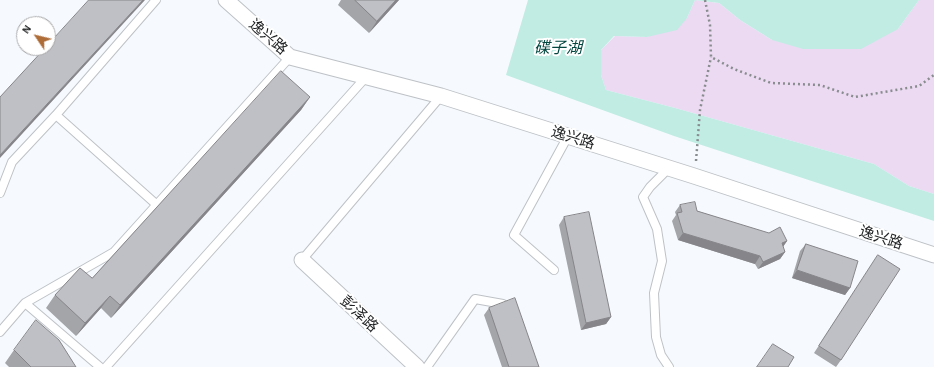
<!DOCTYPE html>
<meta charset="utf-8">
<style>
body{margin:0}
#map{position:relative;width:934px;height:367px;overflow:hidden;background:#f6fafe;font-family:"Alegreya Sans",sans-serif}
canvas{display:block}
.north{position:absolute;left:16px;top:16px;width:40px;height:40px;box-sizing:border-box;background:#fff;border:1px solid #a5a5a6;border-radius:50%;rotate:305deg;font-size:11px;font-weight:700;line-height:16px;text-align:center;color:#1d1f20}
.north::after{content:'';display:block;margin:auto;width:14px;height:18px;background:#ae6c37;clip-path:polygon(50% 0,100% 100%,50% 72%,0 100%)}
</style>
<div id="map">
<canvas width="934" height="367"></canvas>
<div class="north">N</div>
</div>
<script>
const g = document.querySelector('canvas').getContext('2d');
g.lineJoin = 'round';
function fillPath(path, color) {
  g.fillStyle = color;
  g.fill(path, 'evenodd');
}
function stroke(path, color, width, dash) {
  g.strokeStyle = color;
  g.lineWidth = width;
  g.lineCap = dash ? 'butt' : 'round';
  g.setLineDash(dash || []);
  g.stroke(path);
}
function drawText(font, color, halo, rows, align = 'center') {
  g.font = font + ' "Alegreya Sans","Noto Sans SC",sans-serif';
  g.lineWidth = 4;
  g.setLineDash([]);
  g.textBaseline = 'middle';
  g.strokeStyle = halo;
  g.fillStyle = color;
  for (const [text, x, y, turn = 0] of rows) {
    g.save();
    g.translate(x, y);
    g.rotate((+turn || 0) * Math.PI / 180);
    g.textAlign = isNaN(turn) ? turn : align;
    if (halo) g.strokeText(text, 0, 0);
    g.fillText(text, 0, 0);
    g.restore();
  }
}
const green = new Path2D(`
 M695,0L719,3L740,20L772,40L898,29L919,0H934V194L909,186L874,164L675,108L606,90L601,75V50L615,36L647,37L687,18Z`);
const water = new Path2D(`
 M528,0H919L898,29L861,49H803L772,40L740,20L719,3L695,0L687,18L677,30L647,37L614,36L601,50V75L606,90L675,108L874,164L909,186L934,194V221L674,136L506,75Z`);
const path = new Path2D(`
 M705,0L710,25L711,57L734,69L771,83L820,85L855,97L919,86L934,75
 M696,161L700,110L711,57`);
const lane = new Path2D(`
 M56,115L157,205
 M0,193L12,162L56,115L156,0
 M302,260L441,96
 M554,270L514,235L568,136
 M25,303L100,367
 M0,332L25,303L114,252L290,57
 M106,367L366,77
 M427,367L475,299L503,304
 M669,367L661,355L656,337L654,293L662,261L657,229L643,197L650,187L669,168`);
const street = new Path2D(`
 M226,0L290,57L441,96L694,176L934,255
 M302,260L417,367`);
const wall = new Path2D(`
 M341,0H399L369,33L338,5Z
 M310,97L301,110L111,318L101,308L76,336L46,308L55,295L92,278Z
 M680,205L787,241L783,247L785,252L780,259L758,269L755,264L678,240L672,221L676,215L675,212Z
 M564,217L611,317L606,324L581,330L559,225Z
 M806,244L850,288L845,295L792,278L800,251Z
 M878,255L841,360L836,367L814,353Z
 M489,308L539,367H502L484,315Z
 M14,350L76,367H9L5,363Z`);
const shadedWall = new Path2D(`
 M143,0H145L0,158V155Z
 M396,0H399L369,33L377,21Z
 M310,97L301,110L111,318L120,305Z
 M683,233L760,256L755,264L678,240Z
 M787,241L782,248V243Z
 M785,252L780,259L758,269L763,262Z
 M797,270L850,288L845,295L792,278Z
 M110,296L101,308L76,336L85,323Z
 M611,317L606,324L581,330L586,323Z`);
const building = new Path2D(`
 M89,0H143L0,155V97L45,48H48V45Z
 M355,0H396L377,21Z
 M281,71L310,97L120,305L110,296L85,323L55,295L80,268L92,278Z
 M695,202L697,211L769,233L780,227L787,241L782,243L785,252L763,262L760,256L683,233L677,213L682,212L680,205Z
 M589,212L611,317L586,323L564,217Z
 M806,244L858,261L850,288L797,270Z
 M878,255L900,269L841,360L819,346Z
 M515,298L539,367H509L489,308Z
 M36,320L59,340L76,367H31L14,350Z
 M773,344L794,357L788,367H757Z`);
const streetNames = [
 ["逸兴路",268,37,41],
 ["逸兴路",573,138,17],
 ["逸兴路",881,238,18],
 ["彭泽路",359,314,43]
];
const waterNames = [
 ["碟子湖",558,48]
];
fillPath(green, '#ecdaf3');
fillPath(water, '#c0ece4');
stroke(lane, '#bec2c6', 10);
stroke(street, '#bec2c6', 17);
stroke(path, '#898c8f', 2.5, [2, 3]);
stroke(lane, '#fff', 8);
stroke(street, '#fff', 15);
fillPath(wall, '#a4a5a9');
fillPath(shadedWall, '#86868a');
fillPath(building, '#bfc0c5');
stroke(building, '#86868a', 1);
drawText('15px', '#1d1f20', '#fff', streetNames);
drawText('italic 16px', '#03463f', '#fff', waterNames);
</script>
